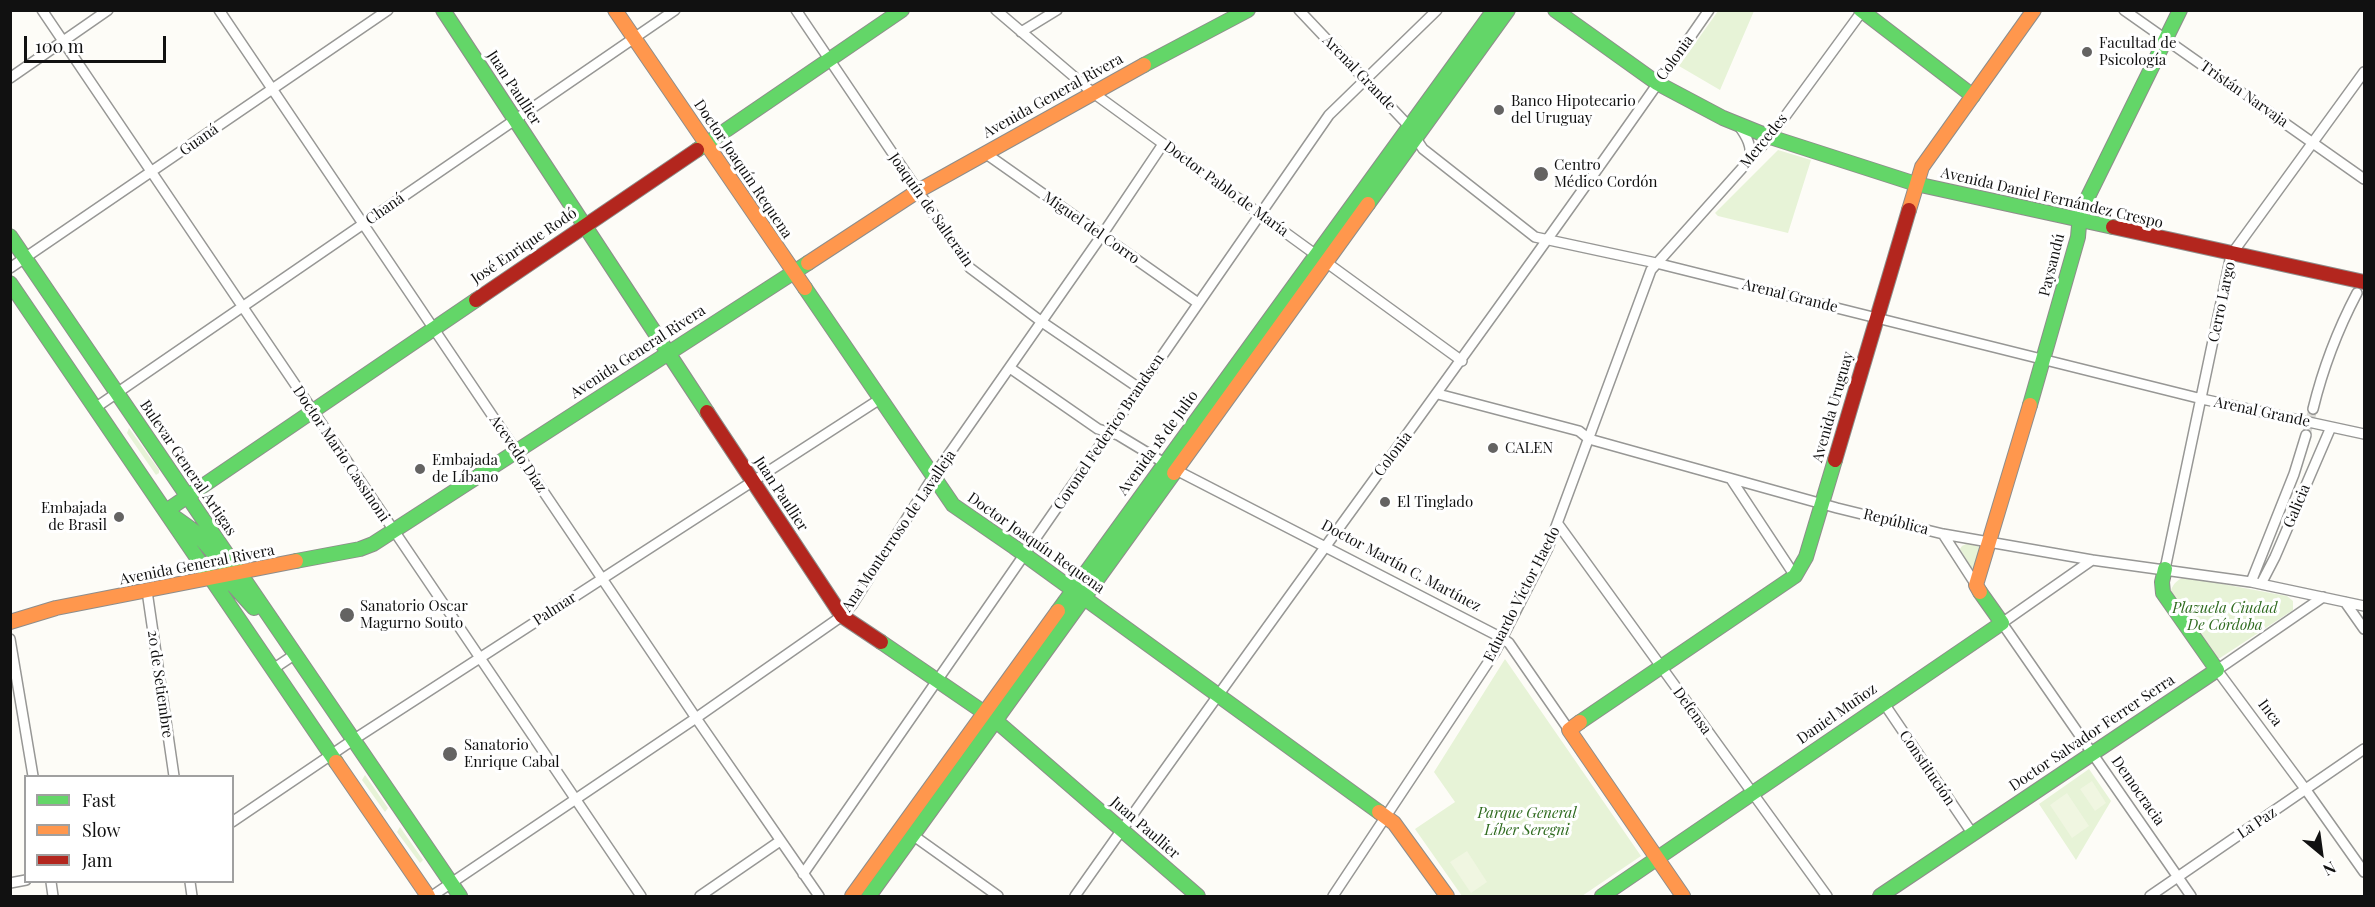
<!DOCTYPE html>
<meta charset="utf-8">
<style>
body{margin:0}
#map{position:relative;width:2375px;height:907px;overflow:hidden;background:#fdfcf7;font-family:"Playfair Display",serif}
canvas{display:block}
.frame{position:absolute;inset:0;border:12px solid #111;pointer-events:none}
.legend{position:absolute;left:24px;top:775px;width:210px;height:108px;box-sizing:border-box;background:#fff;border:2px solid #a0a0a0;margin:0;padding:8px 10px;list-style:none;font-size:18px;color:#111}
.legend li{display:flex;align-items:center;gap:12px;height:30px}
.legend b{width:30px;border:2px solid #a0a0a0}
.north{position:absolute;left:2291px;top:823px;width:60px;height:60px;-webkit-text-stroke:4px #fff;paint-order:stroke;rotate:151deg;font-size:16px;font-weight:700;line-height:24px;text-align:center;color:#111}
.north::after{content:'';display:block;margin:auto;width:21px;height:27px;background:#111;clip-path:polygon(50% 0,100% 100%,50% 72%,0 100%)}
.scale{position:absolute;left:24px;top:36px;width:142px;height:27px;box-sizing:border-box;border:3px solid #111;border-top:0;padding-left:8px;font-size:18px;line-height:21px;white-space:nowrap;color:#111;-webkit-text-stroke:4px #fff;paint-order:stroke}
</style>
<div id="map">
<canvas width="2375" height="907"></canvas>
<div class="frame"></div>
<ul class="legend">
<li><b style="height:8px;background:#63d668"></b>Fast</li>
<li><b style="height:8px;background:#ff974d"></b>Slow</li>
<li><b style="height:8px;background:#b3261e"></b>Jam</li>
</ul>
<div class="north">N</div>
<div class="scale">100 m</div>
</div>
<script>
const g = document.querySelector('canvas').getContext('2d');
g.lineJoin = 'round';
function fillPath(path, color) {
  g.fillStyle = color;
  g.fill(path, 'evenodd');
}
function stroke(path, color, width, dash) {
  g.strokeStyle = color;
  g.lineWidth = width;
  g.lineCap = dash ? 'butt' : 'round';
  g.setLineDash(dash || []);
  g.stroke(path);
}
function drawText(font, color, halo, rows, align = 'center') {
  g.font = font + ' "Playfair Display",serif';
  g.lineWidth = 6;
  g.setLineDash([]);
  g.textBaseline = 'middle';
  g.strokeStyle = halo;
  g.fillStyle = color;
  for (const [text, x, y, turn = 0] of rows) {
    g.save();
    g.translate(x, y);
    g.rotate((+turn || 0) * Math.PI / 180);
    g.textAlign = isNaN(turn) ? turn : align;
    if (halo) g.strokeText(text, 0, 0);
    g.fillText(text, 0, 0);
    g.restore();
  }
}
const green = new Path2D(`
 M1718,11H1754L1720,90L1679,66Z
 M1778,150L1811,160L1788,233L1718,216L1715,213Z
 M129,428L159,470V473L156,475L127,433Z
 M1966,544L1978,546L1982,549L1974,569L1971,567L1960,549L1962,546Z
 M2185,577L2287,596L2293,601V610L2220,658H2217L2172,596L2171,590C2174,583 2178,579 2185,577Z
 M1505,659L1641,856L1582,896H1462L1415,829L1455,802L1434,772Z
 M2089,769L2111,801L2076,860L2039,804Z
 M365,775L388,808L385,812L362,780Z
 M400,827L423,860L420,863L397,832Z`);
const pitch = new Path2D(`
 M2092,781L2106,803L2095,811L2080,789Z
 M2067,793L2089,826L2072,838L2050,805Z
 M1467,851L1487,882L1471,893L1450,862Z`);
const streetTunnel = new Path2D(`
 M2306,435L2313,409`);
const street = new Path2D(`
 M42,10L641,896
 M219,10L696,718L819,896
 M796,10L970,268L1042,322L1139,388
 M996,10L1092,92L1462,361
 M1299,10L1405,122L1423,149L1535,237L1656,263L2202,399L2364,434
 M2124,10L2364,179
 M1021,32L1057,10
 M10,78L108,10
 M1739,126C1747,137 1752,146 1750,160
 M985,153L1198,303
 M10,268L388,10
 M1010,368L1098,429L1118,435L1176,470L1502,638L1509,643L1569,730
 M1438,394L1579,431L1589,439L1837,508L1943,534L2092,560L2251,582L2364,606
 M95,408L675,10
 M2313,409C2323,368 2337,331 2357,293
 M1731,479L1795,576
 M1558,524L1827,896
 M1943,534L1976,585
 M2092,560L2002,623L2191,896
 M2165,569L2231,255L2364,72
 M2251,582L2294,474L2306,435
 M2261,584L2275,557L2331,427
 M147,591L174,776
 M2323,597L2217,670L2306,790L2364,872
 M2345,602L2364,629
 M10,639L33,776
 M273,669L294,655
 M1883,702L1972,833
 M232,822L353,740L880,399
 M914,836L998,896
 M803,874L1329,115L1437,10
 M51,882L53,896
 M190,882L192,896
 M10,883L26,880
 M432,896L696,718L842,616L852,605L933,477L1102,235L1163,144
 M700,896L780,841
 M1075,896C1284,599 1502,309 1709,10
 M1333,896L1495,652L1548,548L1651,270L1770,137L1863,10
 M2150,896L2364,749`);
const fast = new Path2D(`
 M443,10L707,412
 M1555,10L1657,83L1723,118L1770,137L1916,184L2113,227
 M1861,10L1973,96
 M1144,65L1248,10
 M697,150L902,10
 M1368,204L1508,10
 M10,236L460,896
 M10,283L336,762
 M805,288L953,505L1014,547L1379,812
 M2030,405L2078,237L2080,213L2180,10
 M296,561L360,549L373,544L808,263
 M240,574L224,565L194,531L166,511L476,300
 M216,579L233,585L254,608
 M1058,611L1494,10
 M881,642L995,720L1198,896
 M1580,722L1795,576L1806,557L1835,460
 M869,896L1174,473
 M1602,896L2002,623L1980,592
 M1880,896L2217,670L2163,593L2162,582L2165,569`);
const slow = new Path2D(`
 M615,10L805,288
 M1909,210L1922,167L2034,10
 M808,263L918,191L1144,65
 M1174,473L1368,204
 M1980,592L1976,585L2030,405
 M10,622L56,608L296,561
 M1580,722L1569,730L1683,896
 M336,762L428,896
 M1379,812L1394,823L1447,896
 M852,896L1058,611`);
const jam = new Path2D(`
 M2113,227L2364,282
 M476,300L697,150
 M707,412L842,616L881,642
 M1835,460L1909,210`);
const markers = [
 [2087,52,6,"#646362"],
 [1499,110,6,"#646362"],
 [1541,174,8,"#646362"],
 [1493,448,6,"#646362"],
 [420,469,6,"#646362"],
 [1385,502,6,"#646362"],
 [119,517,6,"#646362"],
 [347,615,8,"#646362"],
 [450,754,8,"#646362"]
];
const poiNames = [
 ["Facultad de",2099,43],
 ["Psicología",2099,60],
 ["Banco Hipotecario",1511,101],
 ["del Uruguay",1511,118],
 ["Centro",1554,165],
 ["Médico Cordón",1554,182],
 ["CALEN",1505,448],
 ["Embajada",432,460],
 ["de Líbano",432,477],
 ["El Tinglado",1397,502],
 ["Embajada",107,508,"right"],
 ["de Brasil",107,525,"right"],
 ["Sanatorio Oscar",360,606],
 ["Magurno Souto",360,623],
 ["Sanatorio",464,745],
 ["Enrique Cabal",464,762]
];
const streetNames = [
 ["Colonia",1675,58,-54],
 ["Arenal Grande",1359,73,46],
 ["Juan Paullier",514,88,57],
 ["Tristán Narvaja",2244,94,35],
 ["Avenida General Rivera",1053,96,-29],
 ["Guaná",199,140,-35],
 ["Mercedes",1764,141,-51],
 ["Doctor Joaquín Requena",743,169,56],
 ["Doctor Pablo de María",1226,189,36],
 ["Avenida Daniel Fernández Crespo",2052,198,13],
 ["Chaná",385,209,-35],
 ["Joaquín de Salterain",931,210,55],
 ["Miguel del Corro",1091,228,35],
 ["José Enrique Rodó",524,246,-34],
 ["Paysandú",2052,265,-76],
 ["Arenal Grande",1790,296,14],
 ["Cerro Largo",2222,302,-78],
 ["Avenida General Rivera",638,352,-33],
 ["Avenida Uruguay",1833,407,-74],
 ["Arenal Grande",2262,412,12],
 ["Coronel Federico Brandsen",1109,432,-56],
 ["Avenida 18 de Julio",1158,443,-54],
 ["Doctor Mario Cassinoni",341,454,56],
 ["Acevedo Díaz",518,454,56],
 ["Colonia",1393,454,-53],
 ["Bulevar General Artigas",188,468,56],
 ["Juan Paullier",781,494,57],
 ["Galicia",2297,506,-67],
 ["República",1896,522,14],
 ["Ana Monterroso de Lavalleja",899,531,-56],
 ["Doctor Joaquín Requena",1036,543,35],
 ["Avenida General Rivera",197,565,-11],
 ["Doctor Martín C. Martínez",1401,566,28],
 ["Eduardo Víctor Haedo",1522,594,-63],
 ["Palmar",555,609,-33],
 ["20 de Setiembre",160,684,82],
 ["Defensa",1692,711,54],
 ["Inca",2270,713,53],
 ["Daniel Muñoz",1837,714,-35],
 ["Doctor Salvador Ferrer Serra",2092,733,-34],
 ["Constitución",1927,768,56],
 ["Democracia",2138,791,55],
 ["La Paz",2257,823,-34],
 ["Juan Paullier",1145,828,41]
];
const parkNames = [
 ["Plazuela Ciudad",2225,608],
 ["De Córdoba",2225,625],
 ["Parque General",1527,813],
 ["Líber Seregni",1527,830]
];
fillPath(green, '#e7f3d7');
fillPath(pitch, '#f0f6e1');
stroke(streetTunnel, '#dad9d4', 9, [9, 4.5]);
stroke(street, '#979795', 12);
stroke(fast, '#8e8d8b', 16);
stroke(slow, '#8e8d8b', 16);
stroke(jam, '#8e8d8b', 16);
stroke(street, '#fffffe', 9);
stroke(fast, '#63d668', 14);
stroke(slow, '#ff974d', 14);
stroke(jam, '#b3261e', 14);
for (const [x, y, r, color] of markers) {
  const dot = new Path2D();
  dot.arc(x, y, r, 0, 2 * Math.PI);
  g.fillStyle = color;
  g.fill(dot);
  stroke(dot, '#fff', 2);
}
drawText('15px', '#111', '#fff', poiNames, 'left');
drawText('15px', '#111', '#fff', streetNames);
drawText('italic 15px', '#2f6b1f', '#fff', parkNames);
</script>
